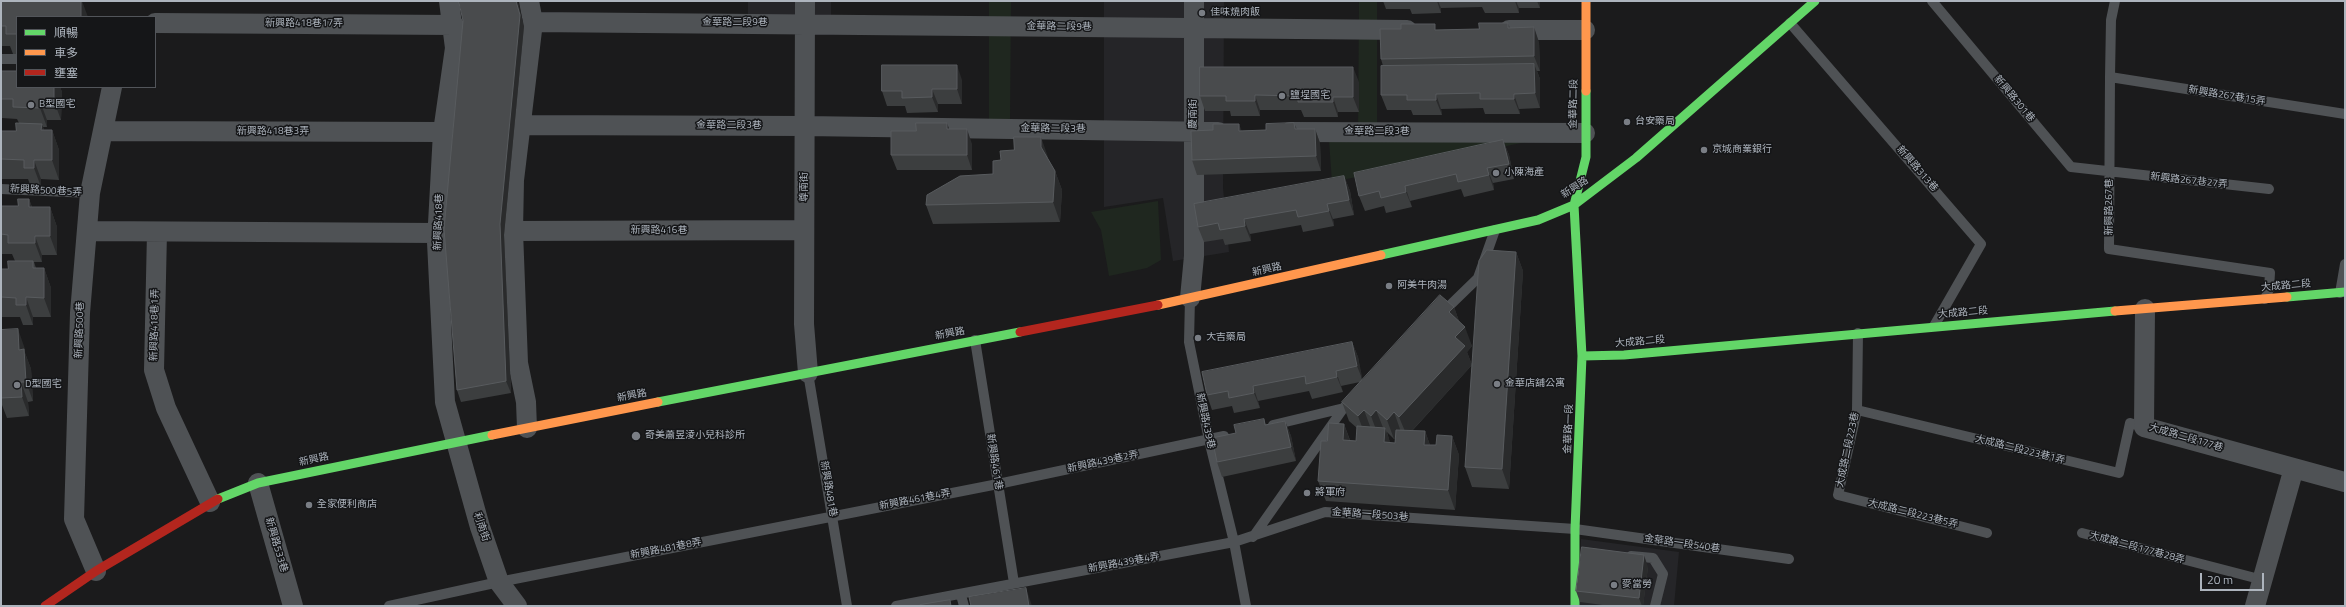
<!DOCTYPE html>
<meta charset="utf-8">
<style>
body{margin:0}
#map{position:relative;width:2346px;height:607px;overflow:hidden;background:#1b1b1c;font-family:"Titillium Web","Noto Sans TC",sans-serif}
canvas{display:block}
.frame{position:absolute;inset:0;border:2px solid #adb4bd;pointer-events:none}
.legend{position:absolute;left:16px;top:16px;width:140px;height:72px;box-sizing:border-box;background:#151618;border:1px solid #52555a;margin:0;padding:5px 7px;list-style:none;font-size:12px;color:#adb4bd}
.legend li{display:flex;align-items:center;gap:8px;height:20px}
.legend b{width:20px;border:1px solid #52555a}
.scale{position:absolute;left:2200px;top:573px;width:64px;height:18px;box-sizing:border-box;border:2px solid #adb4bd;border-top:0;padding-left:5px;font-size:12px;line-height:14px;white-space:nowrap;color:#adb4bd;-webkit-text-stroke:3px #151618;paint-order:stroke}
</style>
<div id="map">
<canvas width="2346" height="607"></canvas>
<div class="frame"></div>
<ul class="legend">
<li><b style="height:5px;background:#63d668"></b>順暢</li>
<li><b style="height:5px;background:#ff974d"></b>車多</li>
<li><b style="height:5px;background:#b3261e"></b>壅塞</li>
</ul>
<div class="scale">20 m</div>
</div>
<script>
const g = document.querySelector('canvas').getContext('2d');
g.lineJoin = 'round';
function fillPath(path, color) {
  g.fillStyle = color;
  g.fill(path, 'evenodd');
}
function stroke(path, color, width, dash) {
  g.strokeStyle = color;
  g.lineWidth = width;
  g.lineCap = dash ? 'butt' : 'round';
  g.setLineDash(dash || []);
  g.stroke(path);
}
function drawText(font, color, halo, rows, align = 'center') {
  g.font = font + ' "Titillium Web","Noto Sans TC",sans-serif';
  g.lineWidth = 3;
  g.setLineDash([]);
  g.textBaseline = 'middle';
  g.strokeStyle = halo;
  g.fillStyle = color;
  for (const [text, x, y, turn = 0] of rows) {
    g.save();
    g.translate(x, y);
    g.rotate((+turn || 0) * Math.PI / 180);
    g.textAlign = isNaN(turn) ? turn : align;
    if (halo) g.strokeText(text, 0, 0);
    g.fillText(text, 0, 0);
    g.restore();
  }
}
const built = new Path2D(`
 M748,1H831V21L748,22Z
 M1104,1H1224L1223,188L1229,252L1173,261L1163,198L1104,207Z
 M1581,539L1679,552L1674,606H1579Z`);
const green = new Path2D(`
 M989,1H1011L1010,125L989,126Z
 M1359,1H1377V141L1526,142L1332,182L1329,141H1358Z
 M1158,201L1161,260L1147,268L1109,276L1101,230L1091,212Z`);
const lane = new Path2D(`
 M1932,1L2071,167L2269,189
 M2115,1L2111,20L2110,77L2109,249L2270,273L2269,289L2265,299
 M1790,23L1981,244L1934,326
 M1,59H17
 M2110,77L2345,114
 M1,189L90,193
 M2340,293L2345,264
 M1442,313L1478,278L1495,230
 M1858,333L1857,410L1838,495L1987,533
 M975,340L1014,583
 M808,373L847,606
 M1857,410L2119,473L2130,423L2144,427
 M1273,425L1344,408
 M2082,533L2263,580
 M1253,537L1345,406
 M1631,556L1653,558L1663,574L1655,606
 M961,595L964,606
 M389,606L499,582L998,484L1224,436
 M896,606L1234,542L1209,440L1189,342L1190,298
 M1246,606L1234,542L1325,512L1575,529L1789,559`);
const street = new Path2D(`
 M449,1L455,48L443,132L437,242L445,402L480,527L499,582L517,606
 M805,1L804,324L808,373
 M533,22L1407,30
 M155,23L454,25
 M1509,30H1585
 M522,125L805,126L1218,132
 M103,131L443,132
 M1290,132L1585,133
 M87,231L437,233
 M513,231L804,230
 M157,232L154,370L166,408L210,502
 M1190,298L1194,256V1
 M2145,309L2144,427L2345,482
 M527,428L526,402L518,363L513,231L514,180L533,22L529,1
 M258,483L293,606
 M96,571L74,519L80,313L90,193L112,87
 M2255,606L2294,468`);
const fast = new Path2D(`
 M1381,255L1538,220L1574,205L1636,158L1815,1
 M2287,297L2345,292
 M1582,356L1624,355L2115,311
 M658,402L1020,332
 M218,499L258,483L492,435
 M1575,606V529L1582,356L1574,205L1586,157V91`);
const slow = new Path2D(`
 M1586,1V91
 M1158,305L1381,255
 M2115,311L2287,297
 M492,435L658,402`);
const jam = new Path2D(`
 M1020,332L1158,305
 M45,606L96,571L218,499`);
const wall = new Path2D(`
 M1,1L17,17V54H13L10,46H1Z
 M1383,1H1540V8H1519V13H1485L1482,7L1441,8V13L1412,14L1410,9H1386Z
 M463,21L524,26L504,235L511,393L461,402L457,390Z
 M1508,23L1510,28L1539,42L1540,71H1537L1540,79V108L1519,109L1520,114H1485L1483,108L1441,109L1442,115H1413L1411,110H1387L1381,95L1383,66L1381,59L1437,30L1479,29Z
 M1,71L17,87H60L62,92L61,120H47V127H43L44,130H52L59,150V180L41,179V187H31L28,179H1V131H16L19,123L17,119L2,118V126H1Z
 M962,80V104H938V112L907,113L905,106H887L882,91Z
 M1359,82V112H1338V117H1304L1301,110H1260V116H1231L1230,111H1205L1200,96Z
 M947,123L949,129L972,144V170H897L891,155L916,131Z
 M1294,123L1297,129H1315L1320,143L1321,171L1197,175L1192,160L1242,131L1266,130Z
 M1503,140L1509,155L1514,179L1493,183L1494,190L1464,197L1461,189L1410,201L1412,207L1386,213L1384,206L1365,211L1359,196Z
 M1048,157V159L1055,171L1062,190L1060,222L933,224L926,205L993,174L1001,160Z
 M1344,176L1350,191L1354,215L1333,219L1334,226L1303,232L1301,225L1250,234L1251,241L1225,245L1223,239L1204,242L1198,227Z
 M29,199L32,207H50L57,227V255H42V262H34L36,268H44L51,288V317H33V325H23L20,317H1V269H8L15,261L12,254H1V206H18Z
 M1516,252L1523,271L1509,489L1472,487L1465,467Z
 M1454,307L1459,321L1472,346L1467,352L1472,365L1412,431H1425L1430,445H1436L1452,436L1459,455L1455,510L1326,501L1318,481L1327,441L1344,424L1350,440L1356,441L1357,428L1349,421L1342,402L1360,382L1341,386L1343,392L1312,399L1309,391L1258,401L1260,408L1234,413L1232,406L1212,410L1207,395L1352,342L1358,357L1362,380ZM1387,432L1394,439L1395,438V443H1390Z
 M1,330L25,349V353L31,369L33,401L28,402L29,416L7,418L2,405H1Z
 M1264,419L1266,425L1285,421L1291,436L1296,461L1222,477L1217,462L1236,433Z
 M1648,567L1643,606H1610L1580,602L1576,591Z`);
const shadedWall = new Path2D(`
 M81,1H82L88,17H81Z
 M516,1H518L524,26L504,235L511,393L506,381L500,224Z
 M1437,1H1438L1441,8V13Z
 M1515,1H1516L1519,8V13Z
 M1537,1H1540V8Z
 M1534,27L1539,42L1540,71L1534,56Z
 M1534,64L1540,79V108L1535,93Z
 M957,65L962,80V104L957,89Z
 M1353,67L1359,82V112L1353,97Z
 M54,87H60L62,92L61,120L54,101Z
 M932,89L938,104V112L932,97Z
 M1436,94L1441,109L1442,115L1436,100Z
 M1514,94L1519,109L1520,114L1514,99Z
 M1255,95L1260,110V116L1255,101Z
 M1333,97L1338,112V117L1333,102Z
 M40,101L47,120V127L40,108Z
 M1,115L2,118V126L1,123Z
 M947,123L952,137L947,129Z
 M42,124L49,144L41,130Z
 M1239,124L1245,139L1239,131Z
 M967,129L972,144V170L967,155Z
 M1315,129L1320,143L1321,171L1316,156Z
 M52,130L59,150V180L52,160Z
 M1041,137L1048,157V166L1041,147Z
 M1503,140L1509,155L1514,179L1509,164Z
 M34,160L41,179V187L34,168Z
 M1487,168L1493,183L1494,190L1489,175Z
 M1055,171L1062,190L1060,222L1053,202Z
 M1344,176L1350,191L1354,215L1349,200Z
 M1405,186L1412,207L1406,192Z
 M29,199L36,219L29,207Z
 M1327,204L1333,219L1334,226L1329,211Z
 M50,207L57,227V255L50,236Z
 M1244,219L1250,234L1251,241L1245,226Z
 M35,236L42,255V262L35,243Z
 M1516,252L1523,271L1509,489L1502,469Z
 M44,268L51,288V317L44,298Z
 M26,297L33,317V325L26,305Z
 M1454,307L1461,327L1449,312Z
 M1465,327L1472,346L1467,352L1472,365L1407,436L1399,417L1455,337Z
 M18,329L25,349V353L31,369L33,401L26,382L19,350Z
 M1352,342L1358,357L1363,381L1357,366Z
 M1336,371L1343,392L1337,377Z
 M21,382L28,402L29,416L22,397Z
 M1253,386L1258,401L1260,408L1254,393Z
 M1364,410L1371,429L1365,435L1358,416Z
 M1376,410L1384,430L1378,435L1371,416Z
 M1394,412L1401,432L1394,439L1387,420Z
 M1285,421L1291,436L1296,461L1291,447Z
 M1344,424L1351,444L1343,440Z
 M1385,428L1392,447L1384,442Z
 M1425,431L1432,451L1424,445Z
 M1452,436L1459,455L1455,510L1448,490Z
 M1644,555L1648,567L1643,606H1642L1639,598Z
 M1026,588L1032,606H1029Z`);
const building = new Path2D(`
 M1,1H81V17H17V34H6V26H1Z
 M459,1H516L520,15L500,224L506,381L457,390L444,229L463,21Z
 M1479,23H1508V28L1534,27V56L1381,59L1380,29H1401V24H1435V30L1479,29Z
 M1534,64L1535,93L1514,94V99H1480V93L1436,94V100H1407V95H1381V66Z
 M882,65H957V89H932V97L902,98V91H882Z
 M1200,67H1353V97H1333V102H1298V96L1255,95V101H1226V96H1200Z
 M1,71H17V87H54V101H40V108L13,107V99H1Z
 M16,123L42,124L41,130H52V160H34V168H24V160L1,159V131H16Z
 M916,123H947V129H967V155H891V131H916Z
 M1294,123L1295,129H1315L1316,156L1192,160L1191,131L1213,130V124H1239V131L1266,130V124Z
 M1014,137H1041V147L1055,171L1053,202L926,205L927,195L960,176L993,174V161L1001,160L1000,151L1014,150Z
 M1503,140L1509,164L1487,168L1489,175L1458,182L1456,174L1405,186L1406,192L1381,198L1379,191L1359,196L1354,173Z
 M1344,176L1349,200L1327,204L1329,211L1298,217L1296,210L1244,219L1245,226L1220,230L1218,223L1198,227L1194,204Z
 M18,199H29V207H50V236H35V243H8V235L1,234V206H18Z
 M1487,250L1516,252L1502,469L1465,467L1479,261Z
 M8,261H33V268H44V298L26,297V305H16V298L1,297V269H8Z
 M1440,295L1454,307L1449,312L1465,327L1455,337L1465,346L1399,417L1394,412L1387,420L1376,410L1371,416L1364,410L1358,416L1342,402Z
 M18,329L19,350L24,349L26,382H21L22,397L1,398V330Z
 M1352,342L1357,366L1336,371L1337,377L1306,384L1305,376L1253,386L1254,393L1229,398L1228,391L1207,395L1202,372Z
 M1264,419L1265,425L1285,421L1291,447L1217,462L1212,438L1236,433L1234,425Z
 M1329,423L1344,424L1343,440L1356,441L1357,426L1385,428L1384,442L1395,443L1396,430L1425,431L1424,445H1436L1437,435L1452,436L1448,490L1318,481L1321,441H1327Z
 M1582,547L1644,555L1639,598L1576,591Z
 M1026,588L1029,606H971L969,597Z
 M950,600L951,606H920V605Z`);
const markers = [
 [1202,13,4,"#7a7e85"],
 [1282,96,4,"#7a7e85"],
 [31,105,4,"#7a7e85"],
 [1627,122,4,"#7a7e85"],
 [1704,150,4,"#7a7e85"],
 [1496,173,4,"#7a7e85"],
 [1389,286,4,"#7a7e85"],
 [1198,338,4,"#7a7e85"],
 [1497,384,4,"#7a7e85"],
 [17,385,4,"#7a7e85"],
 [636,436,5,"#7a7e85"],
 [1307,493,4,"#7a7e85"],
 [309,505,4,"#7a7e85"],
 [1614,585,4,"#7a7e85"]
];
const poiNames = [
 ["佳味燒肉飯",1210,13],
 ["鹽埕國宅",1290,96],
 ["B型國宅",39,105],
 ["台安藥局",1635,122],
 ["京城商業銀行",1712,150],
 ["小陳海產",1504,173],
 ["阿美牛肉湯",1397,286],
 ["大吉藥局",1206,338],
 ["金華店舖公寓",1505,384],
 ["D型國宅",25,385],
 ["奇美蕭昱淩小兒科診所",645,436],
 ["將軍府",1315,493],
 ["全家便利商店",317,505],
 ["麥當勞",1622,585]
];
const streetNames = [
 ["金華路二段9巷",735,23],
 ["新興路418巷17弄",304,24],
 ["金華路二段9巷",1059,27,1],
 ["新興路267巷15弄",2227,96,9],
 ["新興路301巷",2014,99,50],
 ["金華路二段",1574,104,-89],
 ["慶南街",1194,114,-90],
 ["金華路二段3巷",729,126],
 ["金華路二段3巷",1053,129,1],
 ["新興路418巷3弄",273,132],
 ["金華路二段3巷",1377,132],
 ["新興路313巷",1917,169,49],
 ["新興路267巷27弄",2189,181,6],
 ["尊南街",805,187,-90],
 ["新興路",1575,188,-33],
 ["新興路500巷5弄",46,191,3],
 ["新興路267巷",2110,207,-90],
 ["新興路418巷",439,222,-88],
 ["新興路416巷",659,231],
 ["新興路",1267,270,-13],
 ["大成路二段",2286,286,-5],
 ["大成路二段",1963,313,-5],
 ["新興路418巷1弄",155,325,-89],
 ["新興路500巷",80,330,-88],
 ["新興路",950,334,-11],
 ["大成路二段",1640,342,-5],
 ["新興路",632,396,-11],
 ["新興路439巷",1205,421,78],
 ["金華路一段",1569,429,-88],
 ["大成路二段177巷",2186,438,16],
 ["大成路二段223巷",1848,450,-78],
 ["大成路二段223巷1弄",2020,450,14],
 ["新興路",314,460,-12],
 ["新興路461巷",994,462,81],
 ["新興路439巷2弄",1103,462,-12],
 ["新興路481巷",828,489,80],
 ["新興路461巷4弄",915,500,-11],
 ["大成路二段223巷5弄",1913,514,14],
 ["金華路一段503巷",1370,515,4],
 ["利南街",481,527,72],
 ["金華路一段540巷",1682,544,8],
 ["新興路533巷",276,545,74],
 ["大成路二段177巷28弄",2137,548,15],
 ["新興路481巷8弄",666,549,-11],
 ["新興路439巷4弄",1124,563,-10]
];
fillPath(built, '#252528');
fillPath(green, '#1f271f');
stroke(lane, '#4f5255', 10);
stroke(street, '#4f5255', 20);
stroke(fast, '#63d668', 9);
stroke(slow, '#ff974d', 9);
stroke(jam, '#b3261e', 9);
fillPath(wall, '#3c3e3f');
fillPath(shadedWall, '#2a2b2c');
fillPath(building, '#494b4d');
stroke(building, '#585b5e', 1);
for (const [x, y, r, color] of markers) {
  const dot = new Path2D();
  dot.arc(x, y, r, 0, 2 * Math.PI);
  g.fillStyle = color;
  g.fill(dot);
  stroke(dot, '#151618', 1.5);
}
drawText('10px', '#adb4bd', '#151618', poiNames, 'left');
drawText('10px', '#adb4bd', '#151618', streetNames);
</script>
